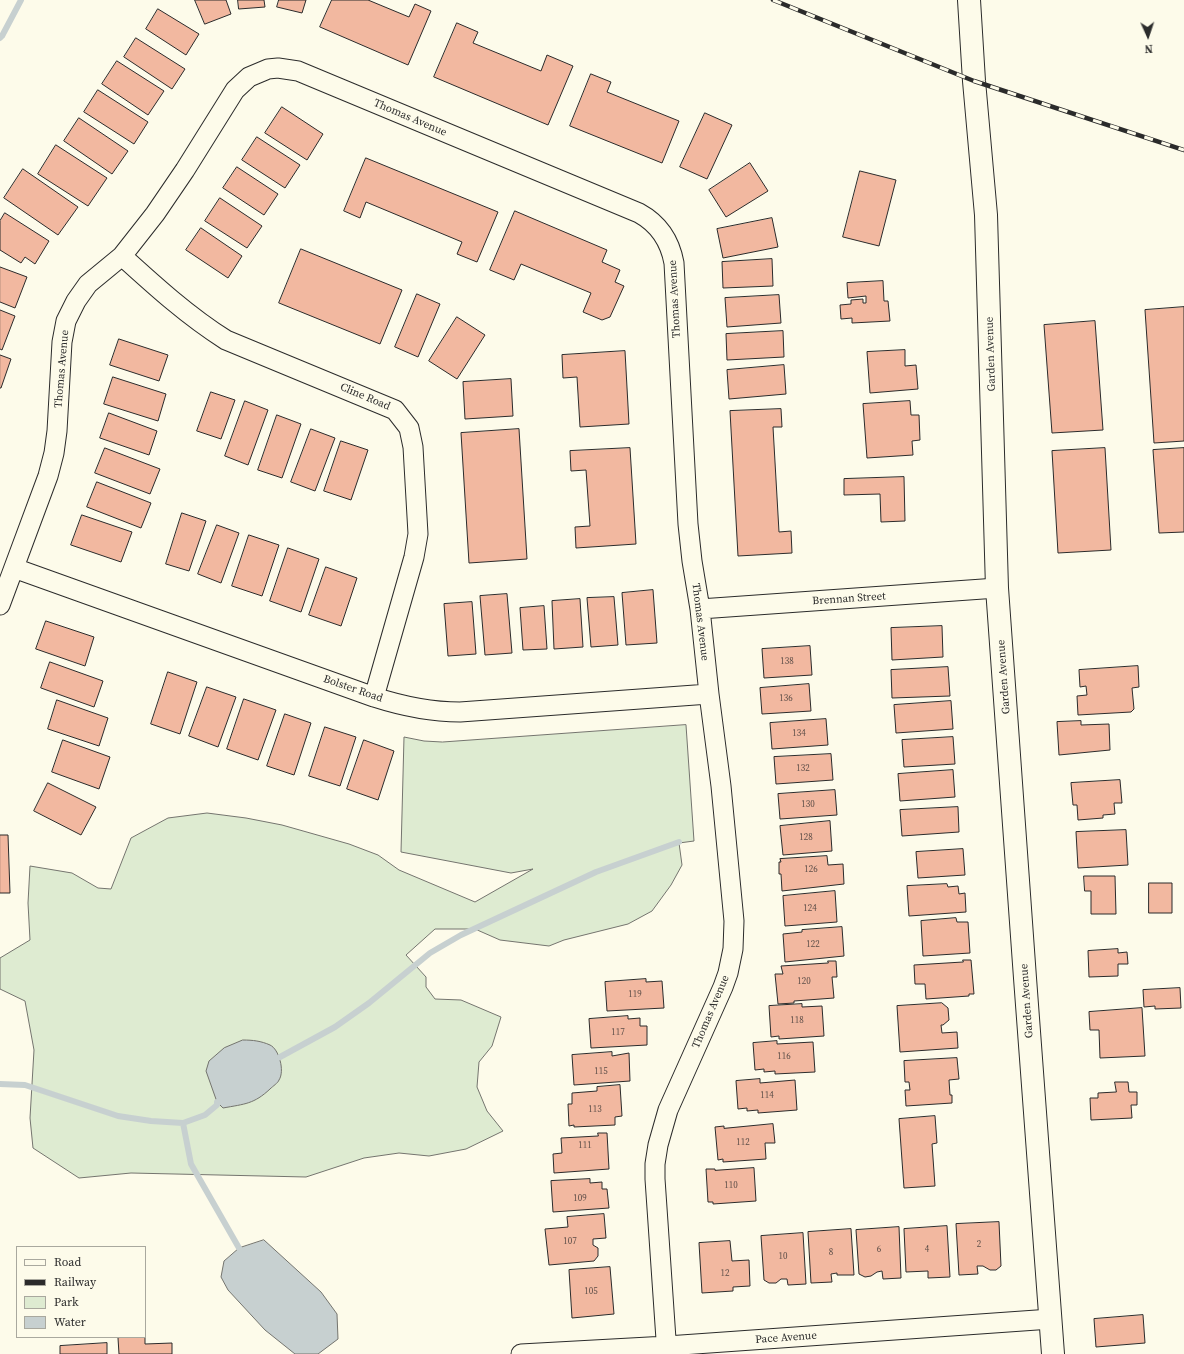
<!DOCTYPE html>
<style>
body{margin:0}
#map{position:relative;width:1184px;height:1354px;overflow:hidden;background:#fdfbea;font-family:"Source Serif 4",serif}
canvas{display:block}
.legend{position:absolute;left:16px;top:1246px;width:130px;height:92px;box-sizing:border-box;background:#fdfbea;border:1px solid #a9a89e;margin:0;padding:5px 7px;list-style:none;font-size:12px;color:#2b2b2b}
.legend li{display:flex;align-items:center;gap:8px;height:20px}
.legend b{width:20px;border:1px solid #a9a89e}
.north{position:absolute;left:1128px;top:16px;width:40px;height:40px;-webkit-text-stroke:3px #fdfbea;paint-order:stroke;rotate:177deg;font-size:11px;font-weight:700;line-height:16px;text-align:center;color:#2b2b2b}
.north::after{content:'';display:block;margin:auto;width:14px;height:18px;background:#2b2b2b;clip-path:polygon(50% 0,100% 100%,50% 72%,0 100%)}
</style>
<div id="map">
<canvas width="1184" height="1354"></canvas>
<ul class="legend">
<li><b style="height:5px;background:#fdfbea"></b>Road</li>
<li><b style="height:5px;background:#2b2b2b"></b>Railway</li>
<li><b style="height:11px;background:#deebd1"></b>Park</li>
<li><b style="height:11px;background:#c7d0d0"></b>Water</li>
</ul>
<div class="north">N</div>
</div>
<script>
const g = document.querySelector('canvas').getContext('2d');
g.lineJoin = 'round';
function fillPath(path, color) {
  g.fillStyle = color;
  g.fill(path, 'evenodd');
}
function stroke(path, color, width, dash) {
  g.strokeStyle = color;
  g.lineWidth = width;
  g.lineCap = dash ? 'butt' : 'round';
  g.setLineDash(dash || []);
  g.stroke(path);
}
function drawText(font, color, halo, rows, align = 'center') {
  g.font = font + ' "Source Serif 4",serif';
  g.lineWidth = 3;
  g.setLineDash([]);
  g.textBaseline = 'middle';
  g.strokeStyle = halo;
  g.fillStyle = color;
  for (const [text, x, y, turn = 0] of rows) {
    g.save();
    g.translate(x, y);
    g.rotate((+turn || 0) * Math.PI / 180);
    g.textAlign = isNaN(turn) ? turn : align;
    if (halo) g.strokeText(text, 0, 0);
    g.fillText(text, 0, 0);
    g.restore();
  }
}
const green = new Path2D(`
 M686,725L694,841L679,843L682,865L671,885L652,911L628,924L564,940L549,946L500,940L475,929H435L406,955L426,977V987L435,999L461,1000L501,1017L492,1046L479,1062L477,1087L487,1111L503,1131L466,1149L429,1156L399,1153L364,1158L306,1177L131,1173L79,1178L33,1148L30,1118L34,1050L25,1001L0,989V958L30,940L28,903L30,866L72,873L98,888L111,889L131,838L168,818L207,813L246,818L282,825L349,844L378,855L399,870L475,902L533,869L511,873L401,852L404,737L424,741L442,742Z`);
const water = new Path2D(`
 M243,1040C253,1040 261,1041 270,1045C279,1049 285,1071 279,1080C278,1083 273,1086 270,1089C254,1104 245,1104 223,1108L217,1102L206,1071L209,1061L224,1048Z
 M264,1240L321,1292L337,1314L338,1339L318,1354H295L265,1330L228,1290L221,1277L224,1261L239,1248Z`);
const stream = new Path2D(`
 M0,38L2,36L21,0
 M280,1057L335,1027L369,1003L430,953L461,935L596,872L679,842
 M0,1084L25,1085L118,1116L151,1121L183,1123L205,1115L217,1105V1102
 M183,1123L191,1164L239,1248`);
const building = new Path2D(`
 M195,0H226L231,14L205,24Z
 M238,0H264L265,7L239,9Z
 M279,0H306L302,13L277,7Z
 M332,0H368L409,17L415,4L431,11L408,65L320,27Z
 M158,9L199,34L186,55L146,29Z
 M457,23L478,32L473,43L541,71L547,55L573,66L548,125L434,77Z
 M136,38L185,69L172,89L124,57Z
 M117,61L164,91L148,115L102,84Z
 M591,74L611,82L607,92L679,121L662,163L570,126Z
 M98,90L148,122L134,144L84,112Z
 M282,107L323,134L307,160L265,133Z
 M705,113L732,125L707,179L680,167Z
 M79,118L128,151L112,174L64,141Z
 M257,137L300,165L285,188L242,160Z
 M56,145L107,178L88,206L38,174Z
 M366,158L498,212L477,262L457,254L462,242L366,202L360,218L344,211Z
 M750,163L768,191L726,217L709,190Z
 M237,167L278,194L264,215L223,188Z
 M23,169L78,207L58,235L4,198Z
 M860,171L896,180L879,246L843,237Z
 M220,198L262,226L247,248L205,221Z
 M515,211L607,250L602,262L620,270L615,282L624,286L610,317L602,320L583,312L591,293L521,264L514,280L490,270Z
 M5,213L49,241L35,264L25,257L21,263L0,250V221Z
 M772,218L778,247L723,258L717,229Z
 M201,228L242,256L228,278L186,250Z
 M301,249L402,290L380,344L279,303Z
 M772,259L773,286L723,288L722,262Z
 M0,267L27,277L15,308L0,302Z
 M883,281L884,301H888L890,321L852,323V318L841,319L840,305L851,304V300L863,299V303H866V296L848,298L847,283Z
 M417,294L440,304L418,357L395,347Z
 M779,295L781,323L727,327L725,298Z
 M1184,307V441L1154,443L1145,310Z
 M0,310L15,316L2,350L0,349Z
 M457,317L485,335L457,379L429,361Z
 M1095,321L1103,430L1052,433L1044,325Z
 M783,331L784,357L727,360L726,334Z
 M119,339L168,355L159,381L110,365Z
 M905,350V366L916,365L918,389L870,393L867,352Z
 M625,351L629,424L580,427L577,377L563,378L562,355Z
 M0,355L11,359L1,388H0Z
 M784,365L786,394L729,399L727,370Z
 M113,377L166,394L158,421L104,404Z
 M511,379L513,416L465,419L463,382Z
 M211,392L235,400L221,439L197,431Z
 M245,401L268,410L248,465L225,456Z
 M910,401L911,415H919L920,440L912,441L913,455L867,458L863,404Z
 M781,409L782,427H773L779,532L791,531L792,553L738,556L730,411Z
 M109,413L157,431L149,455L100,438Z
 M277,415L301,424L282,478L258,470Z
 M311,429L335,438L315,491L291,482Z
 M519,429L527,559L469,563L461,433Z
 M341,441L368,450L351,500L324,491Z
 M105,448L160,469L150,494L95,473Z
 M630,448L636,544L576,548L575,527L590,526L586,470L571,471L570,451Z
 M1105,448L1111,550L1058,553L1052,451Z
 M1184,448V532L1159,533L1153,450Z
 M904,477L905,521L881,522L880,494L844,495V479Z
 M97,482L151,503L141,528L87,507Z
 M182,513L206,521L189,571L166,564Z
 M82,515L132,532L121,562L71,545Z
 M217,525L239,533L221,583L198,574Z
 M249,535L279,545L262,596L232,586Z
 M288,548L319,559L301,612L270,601Z
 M326,567L357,578L341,626L309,615Z
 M653,590L657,643L626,645L622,593Z
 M507,594L512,653L485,655L480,596Z
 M614,597L618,645L591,647L587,598Z
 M580,599L583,647L554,649L552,601Z
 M472,602L476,654L448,656L444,604Z
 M544,606L547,649L523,650L520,608Z
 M46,621L94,637L85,666L36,649Z
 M942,626L943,657L892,660L891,628Z
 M810,646L812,675L764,678L762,649Z
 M50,662L103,681L94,707L41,688Z
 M1138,666L1139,687L1132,688L1134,709L1131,712L1078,715L1077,696L1087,695L1086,686L1080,687L1079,670Z
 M948,667L950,696L892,698L891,670Z
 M168,672L197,682L180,734L151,724Z
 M809,684L811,711L762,714L760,688Z
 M207,687L236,697L218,747L189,736Z
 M244,699L276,710L258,760L227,749Z
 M57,700L108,718L99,746L48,729Z
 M951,701L953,729L896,733L894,705Z
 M285,714L311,723L294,775L267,766Z
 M826,719L828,745L772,749L770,723Z
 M1081,721V725L1109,724L1110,750L1059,755L1057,722Z
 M325,727L356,737L340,786L309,776Z
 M953,737L955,764L904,767L902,740Z
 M63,740L110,757L99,789L52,772Z
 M364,740L394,751L378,800L347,789Z
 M831,754L833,780L776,784L774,757Z
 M953,770L955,797L900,801L898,774Z
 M1120,780L1122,803H1114L1115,814L1103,815V818L1078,820L1077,805H1073L1071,783Z
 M48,783L96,807L81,835L34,811Z
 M835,790L837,815L780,819L778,794Z
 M958,807L959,832L902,836L900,810Z
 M830,821L832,851L783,855L780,826Z
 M1126,830L1128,865L1078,868L1076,832Z
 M0,835H8L10,893H0Z
 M963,849L965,875L918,878L916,852Z
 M827,856L828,865L843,864L844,884L782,891L781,874H779V862H781L780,859Z
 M1084,876H1115L1116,914H1091V891H1085Z
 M1149,883H1172V913H1149Z
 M947,884L948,887L958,886L959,894L965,893L966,912L909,916L907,886Z
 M835,891L837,922L785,926L783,896Z
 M956,918L957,922H968L970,953L923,956L921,921Z
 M842,927L844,956L785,962L783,934L802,932V930Z
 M1118,949V953L1127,952L1128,964H1118V976L1089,977L1088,951Z
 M963,960H971L974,994H969V996L926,999L925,984H915L914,965L963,962Z
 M828,961H836L837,977H832L834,998L794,1001V1003L778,1004L775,974H783L781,966L828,963Z
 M646,979V982L662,981L664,1008L607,1011L605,982Z
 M1180,988L1181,1008L1155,1009V1006L1144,1007L1143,990Z
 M942,1003L948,1008L949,1020L943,1025H941L942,1033L957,1032L958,1048L900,1052L897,1006Z
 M802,1004V1007L822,1006L824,1036L779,1039V1036L771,1037L769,1006Z
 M1142,1008L1145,1056L1100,1058L1099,1030H1090L1089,1012Z
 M628,1016V1019L640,1018V1026H647V1045L591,1048L589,1019Z
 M777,1041V1044L813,1042L815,1072L775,1074V1071L764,1072V1069L755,1070L753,1043Z
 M612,1052V1056L629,1053L630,1081L574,1085L572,1055Z
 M957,1058L959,1079L949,1080L950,1095H952V1103L906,1106L905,1090H910L909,1082H905L904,1061Z
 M760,1079V1083L795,1080L797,1110L758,1113V1110L747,1111V1108L738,1109L736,1081Z
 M1115,1082H1128L1129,1092H1137V1105H1131L1132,1118L1091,1120L1090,1098H1098V1093L1116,1092Z
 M620,1085L622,1116L615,1117V1125L574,1127V1125L569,1126L568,1104H572V1093L597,1091V1087Z
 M935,1116L937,1143L932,1144L935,1186L904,1188L899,1119Z
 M773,1124L775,1143H765L766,1159L723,1162V1159L718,1160L715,1127L724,1126V1128Z
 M598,1133H607L609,1169L554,1173L553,1154L562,1153L561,1138L598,1136Z
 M754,1168L756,1201L713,1204V1202H708L706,1169H715V1170Z
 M590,1179V1183L602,1182V1189H607L609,1208L553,1212L551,1181Z
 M604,1214L606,1238L593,1239V1245L598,1248V1256L594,1261L549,1265L545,1229L568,1227L567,1217Z
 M999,1222L1001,1266L996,1270H990L983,1266H977L978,1274L959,1275L956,1224Z
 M947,1226L950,1277L928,1278V1271L906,1272L904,1229Z
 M899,1227L901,1278L883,1279L882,1271L877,1272L871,1276L865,1277L859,1274L856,1230Z
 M851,1229L854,1275H837V1273L831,1274L832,1282L811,1283L808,1232Z
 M803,1233L806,1284L788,1285L787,1279H781L776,1283H769L764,1280L761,1236Z
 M730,1241L732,1261L749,1260L750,1286L733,1287V1291L702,1293L699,1243Z
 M610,1267L614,1314L572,1318L569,1270Z
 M1143,1315L1145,1343L1096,1347L1094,1319Z
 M145,1337V1344L172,1343V1354H119L118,1338Z
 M107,1343V1354H60V1346Z`);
const minor = new Path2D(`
 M122,256C155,286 188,316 226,340L395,410L409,428L413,447L418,534L414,557L374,697
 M14,568L374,697C402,706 429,712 460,712L709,694
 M0,605L48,476L54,453L57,431L62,342L66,321L76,301L88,284L122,256L155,214L185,170L235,90L249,77L268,69L278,68L298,71L639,213C659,224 670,241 674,263L688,524L692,561L700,609L709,694L721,786L734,921L733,949L728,973L723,987L668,1110L658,1145L655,1164V1179L667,1354
 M700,609L997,588
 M521,1354L667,1346L1051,1319`);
const tertiary = new Path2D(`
 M969,0L974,81L986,215L997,588L1025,978L1053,1354`);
const rail = new Path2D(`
 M773,0L974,81L1184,150`);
const numberNames = [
 ["138",787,662],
 ["136",786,699],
 ["134",799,734],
 ["132",803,769],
 ["130",808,805],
 ["128",806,838],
 ["126",811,870],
 ["124",810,909],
 ["122",813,945],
 ["120",804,982],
 ["119",635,995],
 ["118",797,1021],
 ["117",618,1033],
 ["116",784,1057],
 ["115",601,1072],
 ["114",767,1096],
 ["113",595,1110],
 ["112",743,1143],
 ["111",585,1146],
 ["110",731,1186],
 ["109",580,1199],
 ["107",570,1242],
 ["2",979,1245],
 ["6",879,1250],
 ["4",927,1250],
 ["8",831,1253],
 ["10",783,1257],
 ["12",725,1274],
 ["105",591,1292]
];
const streetNames = [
 ["Thomas Avenue",410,118,23],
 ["Thomas Avenue",675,299,-93],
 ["Garden Avenue",991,354,-92],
 ["Thomas Avenue",62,369,-85],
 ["Cline Road",365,397,23],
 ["Brennan Street",849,599,-4],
 ["Thomas Avenue",700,622,83],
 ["Garden Avenue",1004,677,-94],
 ["Bolster Road",353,689,19],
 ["Garden Avenue",1027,1001,-94],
 ["Thomas Avenue",711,1012,-67],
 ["Pace Avenue",786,1338,-4]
];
fillPath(green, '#deebd1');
stroke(green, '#74746e', 1);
fillPath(water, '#c7d0d0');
stroke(water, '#74746e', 1);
stroke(stream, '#c7d0d0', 6);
fillPath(building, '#f2b8a0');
stroke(building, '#2b2b2b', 1);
stroke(minor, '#2b2b2b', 21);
stroke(tertiary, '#2b2b2b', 24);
stroke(minor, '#fdfbea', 19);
stroke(tertiary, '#fdfbea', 22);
stroke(rail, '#2b2b2b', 4.5);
stroke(rail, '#fdfbea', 3, [9]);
drawText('9px', '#5d4e48', null, numberNames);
drawText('11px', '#2b2b2b', '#fdfbea', streetNames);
</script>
